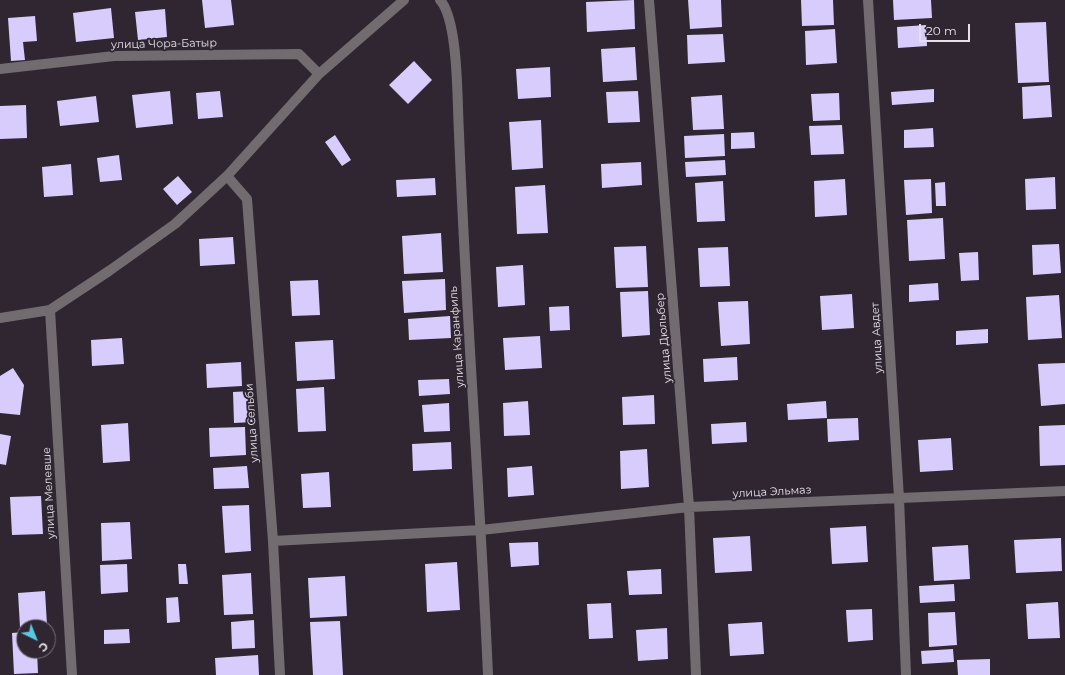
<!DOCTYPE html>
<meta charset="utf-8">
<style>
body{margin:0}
#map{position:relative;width:1065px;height:675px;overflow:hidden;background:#2f2632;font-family:Montserrat,sans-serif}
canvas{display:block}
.north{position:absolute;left:16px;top:619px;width:40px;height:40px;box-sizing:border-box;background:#2f2632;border:1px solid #78717b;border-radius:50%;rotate:137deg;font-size:11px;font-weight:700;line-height:16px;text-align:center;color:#e6e1e8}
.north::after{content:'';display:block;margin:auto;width:14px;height:18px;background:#58c9e3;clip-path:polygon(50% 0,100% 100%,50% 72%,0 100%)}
.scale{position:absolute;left:919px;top:24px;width:51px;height:18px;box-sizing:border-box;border:2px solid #e6e1e8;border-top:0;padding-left:5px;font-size:12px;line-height:14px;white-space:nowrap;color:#e6e1e8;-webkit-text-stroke:3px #2f2632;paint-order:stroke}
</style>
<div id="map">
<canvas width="1065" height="675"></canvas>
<div class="north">С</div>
<div class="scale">20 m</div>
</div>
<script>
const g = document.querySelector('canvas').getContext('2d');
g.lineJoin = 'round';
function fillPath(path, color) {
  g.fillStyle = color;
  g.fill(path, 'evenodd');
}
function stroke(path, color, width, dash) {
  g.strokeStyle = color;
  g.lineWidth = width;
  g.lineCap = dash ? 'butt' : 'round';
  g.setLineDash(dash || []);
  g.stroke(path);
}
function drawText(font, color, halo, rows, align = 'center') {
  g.font = font + ' Montserrat,sans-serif';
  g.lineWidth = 4;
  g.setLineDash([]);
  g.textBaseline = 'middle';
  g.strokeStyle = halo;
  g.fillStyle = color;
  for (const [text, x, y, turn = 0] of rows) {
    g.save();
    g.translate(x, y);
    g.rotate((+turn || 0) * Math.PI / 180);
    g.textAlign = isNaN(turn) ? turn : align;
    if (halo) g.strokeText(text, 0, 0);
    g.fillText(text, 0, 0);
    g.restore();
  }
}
const building = new Path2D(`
 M202,0H231L234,25L205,28Z
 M634,0L635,29L587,32L586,2Z
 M688,0H721L722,27L690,29Z
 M801,0H833L834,25L802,26Z
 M893,0H931L932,18L894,20Z
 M111,8L114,38L76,42L73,13Z
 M165,9L167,37L138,40L135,12Z
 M35,16L37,41L23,42L25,60L11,61L8,18Z
 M1046,22L1049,82L1018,83L1015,23Z
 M926,25L927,46L898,48L897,27Z
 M835,29L837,63L806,65L805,31Z
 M723,34L725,62L688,64L687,35Z
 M635,47L637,80L603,82L601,49Z
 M414,61L432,80L408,104L389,85Z
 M550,67L551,97L518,99L516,69Z
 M1050,85L1052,117L1023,119L1022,87Z
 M934,89V102L892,105L891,92Z
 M170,91L173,124L136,128L132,95Z
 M220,91L223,117L198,119L196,93Z
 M638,91L640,122L608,123L606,92Z
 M839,93L840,120L813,121L811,94Z
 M722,95L724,129L693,130L691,97Z
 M96,96L99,122L60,126L57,101Z
 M26,105L27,138L0,139V106Z
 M541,120L543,168L512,170L509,122Z
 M842,125L844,154L811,155L809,126Z
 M933,128L934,147L904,148V130Z
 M754,132L755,148L731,149V133Z
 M724,134L725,156L685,158L684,136Z
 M335,135L351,160L342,166L325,142Z
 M119,155L122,180L100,182L97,158Z
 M725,160L726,175L686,177L685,162Z
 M641,162L642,185L602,188L601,164Z
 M71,164L73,195L44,197L42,167Z
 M178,176L192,192L177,205L163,189Z
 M1055,177L1056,209L1026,210L1025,179Z
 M435,178L436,195L397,197L396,180Z
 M845,179L847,215L815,217L814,181Z
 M931,179L932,213L906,215L904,180Z
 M723,181L725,221L697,222L695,183Z
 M945,182L946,206H936L935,183Z
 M545,185L548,233L517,234L515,187Z
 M943,218L945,259L909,261L907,220Z
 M441,233L443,272L404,274L402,236Z
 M233,237L235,264L200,266L199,239Z
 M1059,244L1061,273L1033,275L1032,245Z
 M646,246L648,287L616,288L614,247Z
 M728,247L730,286L700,287L698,248Z
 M978,252L979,280L961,281L959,253Z
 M523,265L525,305L498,307L496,267Z
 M445,279L446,310L404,313L402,281Z
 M318,280L320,315L292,316L290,281Z
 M938,283L939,300L909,302V285Z
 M648,291L650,335L622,337L620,292Z
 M852,294L854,328L822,330L820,296Z
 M1059,295L1062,338L1028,340L1026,297Z
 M748,301L750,344L721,346L718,302Z
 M569,306L570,330L550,331L549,307Z
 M450,316L451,338L409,340L408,319Z
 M988,329V343L956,345V331Z
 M540,336L542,368L505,370L503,338Z
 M122,338L124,364L92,366L91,340Z
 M333,340L335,379L297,381L295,342Z
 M737,357L738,380L704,382L703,359Z
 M241,362L242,386L207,388L206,364Z
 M1065,363V404L1041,406L1038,364Z
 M13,368L24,385L20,415L0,413V376Z
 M449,379L450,394L419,396L418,380Z
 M324,387L326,431L298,432L296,389Z
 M252,391L253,422L234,423L233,392Z
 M654,395L655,424L623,425L622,397Z
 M528,401L530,435L504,436L503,403Z
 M826,401L827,418L788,420L787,404Z
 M449,403L450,431L424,432L422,405Z
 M858,418L859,440L828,442L827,419Z
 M746,422L747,442L712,444L711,424Z
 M128,423L130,461L103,463L101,425Z
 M1065,425V465L1040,466L1039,426Z
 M245,427L246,455L210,457L209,428Z
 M0,434L11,436L6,465L0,464Z
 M951,438L953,470L920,472L918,440Z
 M451,442L452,469L413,471L412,444Z
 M647,449L649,487L621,489L620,451Z
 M247,466L249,488L214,489L213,468Z
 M532,466L534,495L508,497L507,468Z
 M329,472L331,507L303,508L301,474Z
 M41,496L43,534L12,535L10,497Z
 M249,505L251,551L225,553L222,506Z
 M130,522L132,559L102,561L101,523Z
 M866,526L868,562L832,564L830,528Z
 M750,536L752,571L715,573L713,538Z
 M1061,538L1062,571L1016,573L1014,540Z
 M538,542L539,565L511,567L509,543Z
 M968,545L970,579L934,581L932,547Z
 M457,562L460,610L427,612L425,564Z
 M127,564L128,592L101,594L100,565Z
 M178,564H186L188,584H179Z
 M661,569L662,594L629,595L627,571Z
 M251,573L253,614L224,615L222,575Z
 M345,576L347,616L310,618L308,578Z
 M954,584L955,601L920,603L919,586Z
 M45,591L47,625L20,627L18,593Z
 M178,597L180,622L167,623L166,598Z
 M1058,602L1060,638L1028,639L1026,604Z
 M611,603L613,638L589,639L587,604Z
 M872,609L873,640L848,642L846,610Z
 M955,612L957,645L929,647L928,613Z
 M254,620L255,648L232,649L231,622Z
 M340,621L343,675H313L310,622Z
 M762,622L764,654L730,656L728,624Z
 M667,628L668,659L638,661L636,630Z
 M129,629L130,643L104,644V630Z
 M24,632V651H37L38,673L14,674L12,633Z
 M953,649L954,662L922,664L921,651Z
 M258,655L259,675H216L215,658Z
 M990,659V675H958L957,660Z`);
const minor = new Path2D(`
 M440,0C459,21 457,103 459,133C466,314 480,494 488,675
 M649,0L689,507L696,675
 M868,0L899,498L906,675
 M0,69L114,56L299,54L319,74
 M227,176L247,199L273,541L280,675
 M50,310L72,675
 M0,318L50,310L109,271L175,224L227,176L319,74L404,0
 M273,541L481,530L689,507L1065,491`);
const streetNames = [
 ["улица Чора-Батыр",164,44,-1],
 ["улица Каранфиль",457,337,-94],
 ["улица Дюльбер",664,338,-95],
 ["улица Авдет",877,338,-93],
 ["улица Сельби",252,423,-94],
 ["улица Эльмаз",772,492,-3],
 ["улица Мелевше",49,493,-93]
];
fillPath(building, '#d8ccfc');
stroke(minor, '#726c70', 10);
drawText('11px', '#e6e1e8', '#2f2632', streetNames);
</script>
